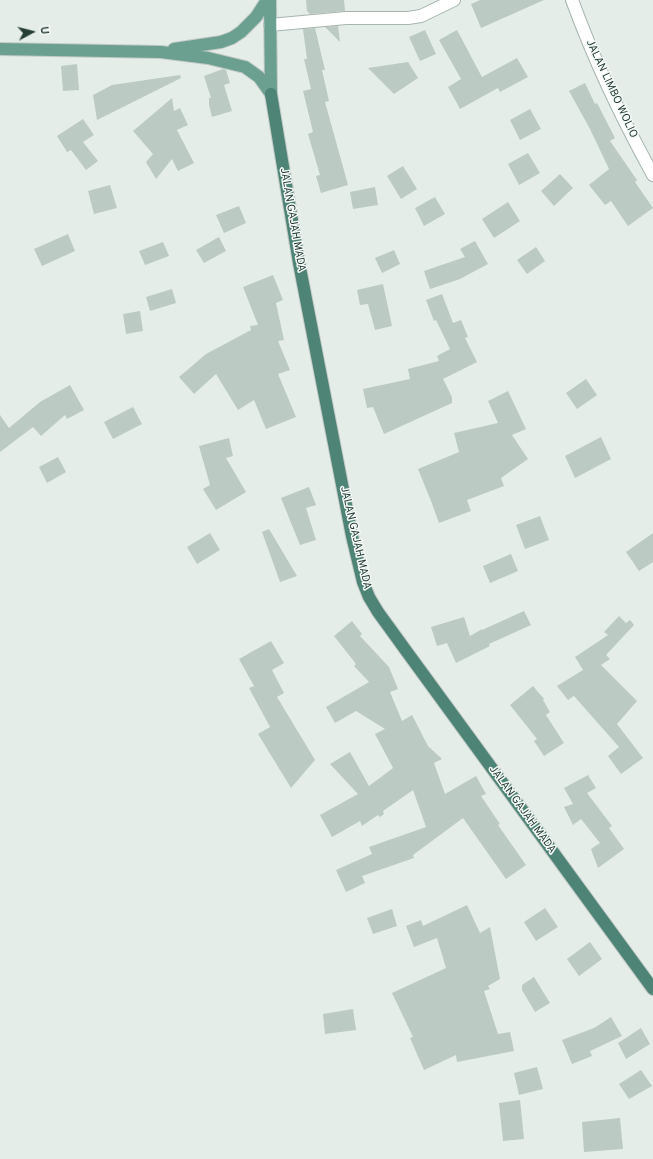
<!DOCTYPE html>
<style>
body{margin:0}
#map{position:relative;width:653px;height:1159px;overflow:hidden;background:#e4ede8;font-family:Overpass,sans-serif}
canvas{display:block}
.north{position:absolute;left:12px;top:12px;width:40px;height:40px;-webkit-text-stroke:3px #f4f9f7;paint-order:stroke;rotate:83deg;font-size:11px;font-weight:700;line-height:16px;text-align:center;color:#243d35}
.north::after{content:'';display:block;margin:auto;width:14px;height:18px;background:#243d35;clip-path:polygon(50% 0,100% 100%,50% 72%,0 100%)}
</style>
<div id="map">
<canvas width="653" height="1159"></canvas>
<div class="north">U</div>
</div>
<script>
const g = document.querySelector('canvas').getContext('2d');
g.lineJoin = 'round';
function fillPath(path, color) {
  g.fillStyle = color;
  g.fill(path, 'evenodd');
}
function stroke(path, color, width, dash) {
  g.strokeStyle = color;
  g.lineWidth = width;
  g.lineCap = dash ? 'butt' : 'round';
  g.setLineDash(dash || []);
  g.stroke(path);
}
function drawText(font, color, halo, rows, align = 'center') {
  g.font = font + ' Overpass,sans-serif';
  g.lineWidth = 3;
  g.setLineDash([]);
  g.textBaseline = 'middle';
  g.strokeStyle = halo;
  g.fillStyle = color;
  for (const [text, x, y, turn = 0] of rows) {
    g.save();
    g.translate(x, y);
    g.rotate((+turn || 0) * Math.PI / 180);
    g.textAlign = isNaN(turn) ? turn : align;
    if (halo) g.strokeText(text, 0, 0);
    g.fillText(text, 0, 0);
    g.restore();
  }
}
const building = new Path2D(`
 M306,0H344L345,11L310,14L307,11Z
 M480,0H544L481,28L471,4Z
 M338,26L340,42L325,27Z
 M315,28L325,70H322L329,101L325,102L348,185L321,193L316,176L320,175L308,134L313,132L303,91L311,89L304,59H307L303,29Z
 M425,30L436,54L420,61L409,37Z
 M457,30L482,77L517,58L528,77L500,92L498,88L460,109L448,87L461,79L439,40Z
 M408,62L418,78L394,94L368,68Z
 M77,64L79,90L63,91L61,66Z
 M223,69L226,70L230,83L224,85L232,111L212,117L209,105V98H211L204,76Z
 M180,75L181,78L97,120L93,95L112,85Z
 M585,83L595,104L597,103L615,138L610,141L637,180L635,182L653,208L628,226L611,201L605,205L589,185L609,169L590,129L569,91Z
 M172,98L174,111L180,108L188,125L177,130L194,163L178,171L172,159L156,179L146,162L153,154L133,131Z
 M530,109L541,129L520,140L510,120Z
 M83,119L94,135L83,142L98,161L86,170L71,150L67,152L57,136Z
 M528,153L540,173L519,185L508,164Z
 M403,166L417,189L401,199L387,176Z
 M560,174L573,188L554,206L541,191Z
 M110,185L117,208L94,214L88,191Z
 M375,187L378,205L353,209L350,192Z
 M435,197L445,214L424,226L415,208Z
 M508,202L520,221L494,238L482,219Z
 M239,206L246,223L224,233L216,215Z
 M68,234L75,251L42,266L34,249Z
 M219,237L226,251L204,263L196,250Z
 M475,241L488,264L460,279L430,289L424,271L465,257L460,249Z
 M163,242L169,256L145,265L139,251Z
 M536,247L545,261L527,274L517,260Z
 M394,250L400,264L382,273L375,258Z
 M273,275L283,300L276,303L284,340L278,341L290,370L278,374L296,417L266,429L254,400L238,410L216,374L194,394L179,377L206,354L251,330L250,326L258,325L243,287Z
 M383,284L392,326L375,330L368,304L360,305L357,290Z
 M172,289L176,303L150,311L146,297Z
 M442,294L453,323L461,320L468,337L465,338L477,362L443,379L452,397V403L384,434L373,407L367,408L363,389L410,379L408,369L439,361L437,356L450,349L436,320L434,321L426,300Z
 M140,311L143,331L126,334L123,314Z
 M586,379L597,395L577,409L566,393Z
 M70,385L84,410L67,419L65,415L41,436L33,427L0,452V415L9,428L40,402Z
 M508,391L526,429L512,435L528,459L501,478L504,486L467,500L471,511L439,523L431,501L418,469L459,452L454,433L498,423L488,401Z
 M133,407L142,424L113,439L104,422Z
 M601,437L611,459L575,478L565,456Z
 M229,438L233,456L226,458L246,492L216,510L203,489L210,485L199,446Z
 M58,457L66,472L47,483L39,467Z
 M309,487L316,505L306,508L316,540L300,545L281,498Z
 M540,516L549,540L525,549L516,525Z
 M269,529L297,576L280,582L262,532Z
 M210,533L220,550L197,564L187,547Z
 M653,533V562L639,571L626,552Z
 M511,554L518,571L490,583L483,566Z
 M524,611L531,625L489,644L490,646L456,663L447,643L437,646L431,627L464,617L470,636L482,629V630Z
 M619,616L626,623L630,620L634,625L606,655L610,659L601,665L637,701L617,724L643,758L621,774L608,756L619,747L574,696L568,700L557,686L583,670L575,657L608,635L604,632Z
 M352,621L362,634L360,636L389,667L398,689L390,692L402,721L412,715L428,746L442,759L434,763L445,794L476,776L486,794L481,796L500,824L498,825L526,865L506,879L463,818L413,855L414,858L362,876L365,883L346,892L336,870L372,854L369,847L426,827L413,790L383,811L384,814L380,817L378,815L362,826L360,821L332,837L320,815L358,794L330,764L350,752L369,786L393,768L375,734L385,729L356,711L335,723L326,707L369,682L354,666L356,664L334,636Z
 M271,641L284,663L272,670L284,693L277,697L315,760L291,788L258,734L270,727L249,688L254,686L239,659Z
 M533,686L544,699L543,700L550,712L546,715L564,743L544,756L534,741L537,739L510,705Z
 M588,775L596,788L587,793L612,826L609,828L624,849L598,868L591,849L600,843L581,819L573,825L564,807L573,804L564,788Z
 M467,905L480,933L490,927L500,979L488,986L490,989L484,991L498,1034L510,1032L514,1051L457,1062L456,1055L424,1070L410,1038L413,1037L392,993L446,968L437,938L414,947L406,926L421,920L423,926Z
 M545,908L558,927L536,941L524,922Z
 M392,909L397,926L373,934L367,918Z
 M590,942L602,959L579,976L567,959Z
 M534,977L550,1003L535,1012L522,990V985Z
 M353,1009L356,1030L325,1034L323,1014Z
 M611,1017L622,1036L590,1051L592,1056L572,1064L562,1040L594,1028Z
 M641,1028L650,1044L626,1059L618,1043Z
 M537,1067L543,1089L519,1095L514,1073Z
 M641,1070L652,1086L629,1099L619,1084Z
 M520,1100L524,1139L503,1141L499,1103Z
 M620,1118L623,1149L584,1152L582,1122Z`);
const minor = new Path2D(`
 M572,0C594,60 622,119 653,175
 M270,25L346,18H408L421,16L454,0`);
const primary = new Path2D(`
 M270,0L271,94
 M0,49L161,52L208,58L245,67L259,77L271,94
 M174,49L221,42L232,38L241,32L256,17L267,0`);
const trunk = new Path2D(`
 M271,94L299,263L352,536L363,582L369,597L378,612L407,652L653,989`);
const streetNames = [
 ["JALAN LIMBO WOLIO",611,89,65],
 ["JALAN GAJAH MADA",292,220,80],
 ["JALAN GAJAH MADA",355,538,77],
 ["JALAN GAJAH MADA",522,810,54]
];
fillPath(building, '#bccac4');
stroke(minor, '#a7b5af', 14);
stroke(primary, '#c2c9c6', 14);
stroke(trunk, '#c2c9c6', 14);
stroke(minor, '#fff', 12);
stroke(primary, '#6ba090', 12);
stroke(trunk, '#4e8475', 12);
drawText('11px', '#243d35', '#f4f9f7', streetNames);
</script>
